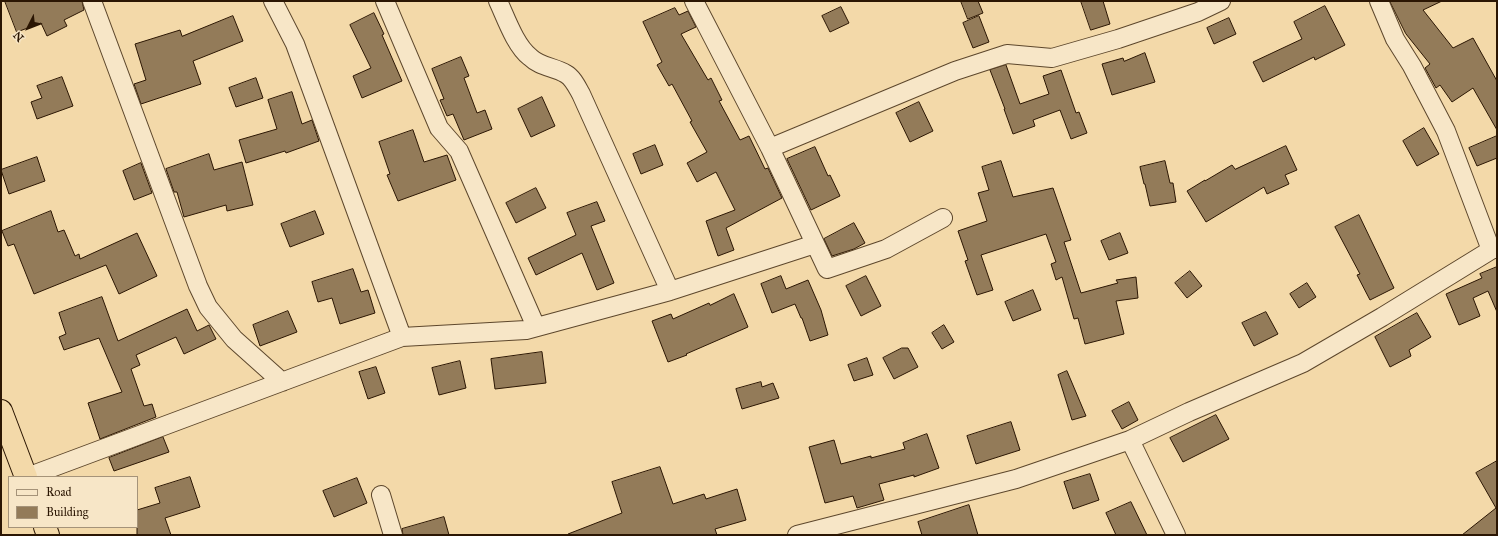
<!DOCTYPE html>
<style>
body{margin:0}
#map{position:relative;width:1498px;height:536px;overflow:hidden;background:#f3d9a9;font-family:"IM FELL Great Primer",serif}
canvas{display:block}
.frame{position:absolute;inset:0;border:2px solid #2b1603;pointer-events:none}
.legend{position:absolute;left:8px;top:476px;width:130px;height:52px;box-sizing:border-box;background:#f7e6c7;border:1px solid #a59379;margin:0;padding:5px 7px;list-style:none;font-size:12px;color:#2b1603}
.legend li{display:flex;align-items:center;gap:8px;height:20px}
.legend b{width:20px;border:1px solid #a59379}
.north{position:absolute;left:8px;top:8px;width:40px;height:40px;-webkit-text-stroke:3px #f7e6c7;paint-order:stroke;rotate:228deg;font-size:11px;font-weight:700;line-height:16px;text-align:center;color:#2b1603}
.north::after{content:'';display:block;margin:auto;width:14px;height:18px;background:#2b1603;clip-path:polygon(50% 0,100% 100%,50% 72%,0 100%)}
</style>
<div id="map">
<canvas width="1498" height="536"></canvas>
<div class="frame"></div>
<ul class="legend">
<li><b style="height:5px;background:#f7e6c7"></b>Road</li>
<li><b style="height:11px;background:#937b59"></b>Building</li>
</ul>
<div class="north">N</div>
</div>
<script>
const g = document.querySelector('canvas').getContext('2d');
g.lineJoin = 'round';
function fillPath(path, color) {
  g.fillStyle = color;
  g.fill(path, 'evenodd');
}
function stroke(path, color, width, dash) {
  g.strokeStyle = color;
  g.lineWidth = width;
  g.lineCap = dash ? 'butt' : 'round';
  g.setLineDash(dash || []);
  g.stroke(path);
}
const building = new Path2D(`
 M5,1H82L84,10L64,20L67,26L47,36L41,23L17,32Z
 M961,1H978L983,13L968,19Z
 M1081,1H1103L1110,24L1091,30Z
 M1390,1H1442L1423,10L1453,48L1473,38L1497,81V130L1473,88L1452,102L1440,85L1436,88L1425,68L1430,64L1406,34Z
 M1325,6L1345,45L1315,60L1314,57L1263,82L1253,62L1302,39L1294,22Z
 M841,7L849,23L830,32L822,16Z
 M675,8L679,15L688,11L696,27L681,34L708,80L711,78L722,100L719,101L740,140L749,136L765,169L768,168L782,198L726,228L734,250L718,256L706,221L735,210L716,172L697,182L687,163L707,152L690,122L692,121L672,84L669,86L657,65L662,62L643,22Z
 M374,13L384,34L382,35L402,81L362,98L353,76L371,68L350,25Z
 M233,16L243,41L193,61L201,84L141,104L134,84L146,80L135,44L180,30L182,36Z
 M979,16L989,42L973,48L963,23Z
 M1229,18L1236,34L1214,44L1207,28Z
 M1145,53L1155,82L1112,95L1102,64L1123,58L1124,61Z
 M461,57L469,76L464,78L477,113L485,110L492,129L464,140L453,114L447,116L440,100L444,99L432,69Z
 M1006,65L1020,104L1049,94L1043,76L1061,70L1076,113L1079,112L1087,133L1071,139L1060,110L1033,120L1035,126L1013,134L1004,109H1005L990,70Z
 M62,77L73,106L37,119L31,102L42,98L37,86Z
 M256,78L263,98L236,107L229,88Z
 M292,92L302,124L312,120L319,141L286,153L285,151L246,163L239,140L277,129L268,100Z
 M542,97L555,126L531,137L518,109Z
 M919,102L933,131L910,142L896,113Z
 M1424,128L1439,154L1417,166L1403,141Z
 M413,130L424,162L447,155L456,180L398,201L387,175L390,174L379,142Z
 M1497,136V158L1477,166L1469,148Z
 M655,145L663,165L641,174L633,154Z
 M1286,146L1297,170L1285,175L1289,184L1267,194L1264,187L1206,222L1187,191L1205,180V181L1232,165L1235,169Z
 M815,147L828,176L830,175L840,196L811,210L787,159Z
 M209,154L214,170L242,162L253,205L227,211L226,205L184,217L177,192H174L166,169Z
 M37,157L45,181L9,194L1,170Z
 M1001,161L1013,197L1053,188L1071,240L1064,242L1081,293L1118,283L1116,280L1136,277L1138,298L1116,301L1124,334L1085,344L1078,318L1074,319L1062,277L1056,280L1051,264L1056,262L1046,234L981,255L993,290L977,295L965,261L968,260L958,231L987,221L978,193L989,190L982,167Z
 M1165,161L1170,183H1173L1176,202L1150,206L1145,184H1144L1140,167Z
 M141,163L152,193L134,200L123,171Z
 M536,188L546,208L516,223L506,203Z
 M597,202L605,221L591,226L614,283L597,290L582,253L536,275L528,258L576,235L567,213Z
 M51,211L58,232L64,230L75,256L79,254L80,259L137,233L157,276L119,294L106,265L34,294L14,244L8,246L2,231Z
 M315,211L324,234L290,247L281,224Z
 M1359,215L1394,288L1370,300L1357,275L1360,274L1335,227Z
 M854,223L865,243L854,249L832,256L824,239Z
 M1120,233L1128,253L1109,260L1101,241Z
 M1497,267V312L1488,291L1473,298L1480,316L1459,325L1446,294L1482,278L1480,274Z
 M353,269L361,292L368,290L375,313L340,324L332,298L318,302L312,282Z
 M1190,271L1202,286L1187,298L1175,283Z
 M781,276L786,289L808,280L821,310L828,335L810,341L802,318H801L795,304L772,313L761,284Z
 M866,276L881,306L861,316L846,286Z
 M1307,283L1316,297L1299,308L1290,294Z
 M1033,290L1041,310L1013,321L1005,302Z
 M734,294L748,327L686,354L687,355L668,362L652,321L671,314L673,319L709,303L710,305Z
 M102,297L118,341L187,309L197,331L209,325L216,339L184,354L176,337L136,355L140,365L131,369L144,406L152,404L156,417L100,439L88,403L122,392L99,338L64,350L59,337L66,334L59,313Z
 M288,311L297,332L260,346L253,325Z
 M1266,312L1278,334L1254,346L1242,323Z
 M1417,313L1431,337L1409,350L1411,356L1390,367L1375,337Z
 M944,325L954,342L942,349L932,333Z
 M902,348H908L918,367L894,379L883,358Z
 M542,352L546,383L495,389L491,359Z
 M867,358L873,375L854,381L848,365Z
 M460,361L466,388L439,395L432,368Z
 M376,367L385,393L368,399L359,372Z
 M1067,371L1086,416L1072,420L1058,375Z
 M761,382L762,387L773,383L779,398L742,409L736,389Z
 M1129,402L1138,420L1122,429L1112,411Z
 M1216,415L1229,439L1183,462L1170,438Z
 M1011,422L1020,450L976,464L967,436Z
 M927,434L939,468L914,477V475L879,484L884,500L857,508L853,496L825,503L809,447L834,440L841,464L871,456V458L905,449L903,443Z
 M163,437L169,452L114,471L109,458Z
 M1497,461V535H1462L1496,508L1476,473Z
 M660,467L673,504L704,494L706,499L737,489L746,520L715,529L717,535H568V534L622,513L612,482Z
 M1090,474L1099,500L1073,509L1064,482Z
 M190,477L200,507L165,518L171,535H137V510L160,503L155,488Z
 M357,478L367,503L334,517L323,491Z
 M1131,502L1147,535H1116L1106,513Z
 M969,505L978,535H922L918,522Z
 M444,517L449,535H403L402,529Z`);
const street = new Path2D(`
 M92,1L198,286L208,307L234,339L282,382
 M273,1L295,44L402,337
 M385,1L439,128L459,151L536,327
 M498,1C506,18 515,45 530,57C540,67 555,67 566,74C573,78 577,87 581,94L670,291
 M694,1L770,148L827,269L886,249L943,218
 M1379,1L1395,39L1412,66L1446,131L1491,250
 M770,148L955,71L1007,54L1052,58L1118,39L1198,12L1221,1
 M1130,440L1176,535
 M27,477L402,337L526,330L670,291L815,244
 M381,495L393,535
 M797,535L1016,479L1130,440L1189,412L1303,363L1382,317L1491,250L1497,248`);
const highway = new Path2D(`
 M1,411L26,477
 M45,527L48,535`);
fillPath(building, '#937b59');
stroke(building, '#2b1603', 1);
stroke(street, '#5d472c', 20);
stroke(highway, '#2b1603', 24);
stroke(street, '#f7e6c7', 18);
stroke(highway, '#f3d9a9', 22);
</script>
